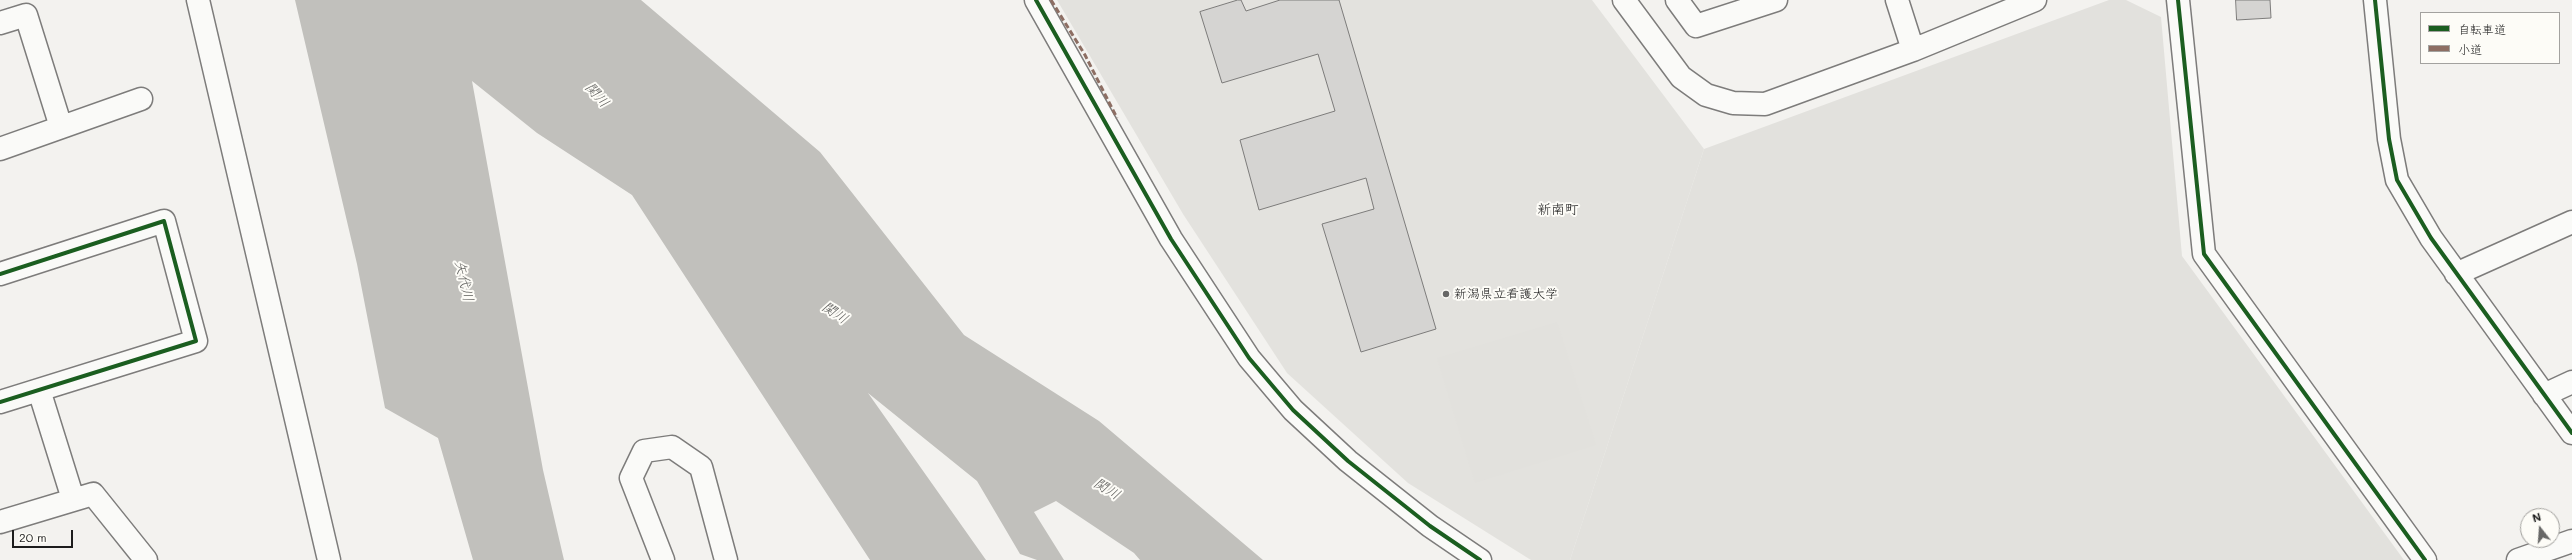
<!DOCTYPE html>
<meta charset="utf-8">
<style>
body{margin:0}
#map{position:relative;width:2572px;height:560px;overflow:hidden;background:#f3f2ef;font-family:Mali,"Klee One",sans-serif}
canvas{display:block}
.legend{position:absolute;left:2420px;top:12px;width:140px;height:52px;box-sizing:border-box;background:#fdfcf7;border:1px solid #a3a29f;margin:0;padding:5px 7px;list-style:none;font-size:12px;color:#1c1c1c}
.legend li{display:flex;align-items:center;gap:8px;height:20px}
.legend b{width:20px;border:1px solid #a3a29f}
.north{position:absolute;left:2520px;top:508px;width:40px;height:40px;box-sizing:border-box;background:#fdfcf7;border:1px solid #a3a29f;border-radius:50%;rotate:343deg;font-size:11px;font-weight:700;line-height:16px;text-align:center;color:#1c1c1c}
.north::after{content:'';display:block;margin:auto;width:14px;height:18px;background:#676766;clip-path:polygon(50% 0,100% 100%,50% 72%,0 100%)}
.scale{position:absolute;left:12px;top:530px;width:61px;height:18px;box-sizing:border-box;border:2px solid #1c1c1c;border-top:0;padding-left:5px;font-size:12px;line-height:14px;white-space:nowrap;color:#1c1c1c;-webkit-text-stroke:3px #fdfcf7;paint-order:stroke}
</style>
<div id="map">
<canvas width="2572" height="560"></canvas>
<ul class="legend">
<li><b style="height:5px;background:#1b5e20"></b>自転車道</li>
<li><b style="height:5px;background:#8d6e63"></b>小道</li>
</ul>
<div class="north">N</div>
<div class="scale">20 m</div>
</div>
<script>
const g = document.querySelector('canvas').getContext('2d');
g.lineJoin = 'round';
function fillPath(path, color) {
  g.fillStyle = color;
  g.fill(path, 'evenodd');
}
function stroke(path, color, width, dash) {
  g.strokeStyle = color;
  g.lineWidth = width;
  g.lineCap = dash ? 'butt' : 'round';
  g.setLineDash(dash || []);
  g.stroke(path);
}
function drawText(font, color, halo, rows, align = 'center') {
  g.font = font + ' Mali,"Klee One",sans-serif';
  g.lineWidth = 4;
  g.setLineDash([]);
  g.textBaseline = 'middle';
  g.strokeStyle = halo;
  g.fillStyle = color;
  for (const [text, x, y, turn = 0] of rows) {
    g.save();
    g.translate(x, y);
    g.rotate((+turn || 0) * Math.PI / 180);
    g.textAlign = isNaN(turn) ? turn : align;
    if (halo) g.strokeText(text, 0, 0);
    g.fillText(text, 0, 0);
    g.restore();
  }
}
const built = new Path2D(`
 M1057,0H1592L1704,149L1570,560H1531L1408,483L1287,373L1183,214Z`);
const green = new Path2D(`
 M2109,0H2126L2161,17L2182,256L2404,560H1570L1704,149Z
 M1557,322L1596,445L1475,483L1437,358Z`);
const water = new Path2D(`
 M295,0H641L820,152L964,335L1099,421L1263,560H1140L1134,553L1056,501L1034,512L1064,560H1037L1020,554L977,481L868,393L986,560H870L632,195L537,133L472,81L543,470L564,560H473L438,438L385,408L357,264Z`);
const building = new Path2D(`
 M1238,0H1241L1246,11L1280,0H1339L1436,329L1361,352L1322,224L1374,209L1366,178L1259,210L1240,140L1335,111L1318,54L1222,83L1200,12Z
 M2236,0H2270L2271,18L2237,20Z`);
const minor = new Path2D(`
 M198,0L329,560
 M1036,0L1171,239L1249,358L1293,410L1348,461L1430,526L1480,560
 M1624,0L1681,77L1706,95L1733,103L1765,104L1913,50L2035,0
 M1677,0L1696,26L1776,0
 M1897,0L1913,50
 M2178,0L2204,254L2425,560
 M2375,0L2389,139L2397,180L2431,238L2572,433
 M0,23L26,15L61,127
 M0,149L141,99
 M0,274L164,221L196,341L0,402
 M2456,274L2572,222
 M39,390L73,499
 M2544,395L2572,382
 M0,522L93,494L146,560
 M663,560L631,478L644,451L672,447L701,467L726,560
 M2518,560L2572,541`);
const quiet = new Path2D(`
 M1051,0L1085,55L1117,118`);
const cycleway = new Path2D(`
 M1036,0L1171,239L1249,358L1293,410L1348,461L1430,526L1480,560
 M2178,0L2204,254L2425,560
 M2375,0L2389,139L2397,180L2431,238L2572,433
 M0,274L164,221L196,341L0,402`);
const markers = [
 [1446,294,4,"#676766"]
];
const poiNames = [
 ["新潟県立看護大学",1454,294]
];
const waterNames = [
 ["関川",597,95,48],
 ["矢代川",464,281,77],
 ["関川",835,313,34],
 ["関川",1107,489,32]
];
const neighbourhoodNames = [
 ["新南町",1558,210]
];
fillPath(built, '#e3e2de');
fillPath(green, '#e2e1dd');
fillPath(water, '#c1c0bc');
fillPath(building, '#d5d4d2');
stroke(building, '#7d7c7b', 1);
stroke(minor, '#7d7c7b', 25);
stroke(minor, '#fafaf8', 22);
stroke(quiet, '#8d6e63', 3, [6, 3]);
stroke(cycleway, '#1b5e20', 4);
for (const [x, y, r, color] of markers) {
  const dot = new Path2D();
  dot.arc(x, y, r, 0, 2 * Math.PI);
  g.fillStyle = color;
  g.fill(dot);
  stroke(dot, '#fdfcf7', 1.5);
}
drawText('13px', '#1c1c1c', '#fdfcf7', poiNames, 'left');
drawText('italic 14px', '#5c5c5a', '#fdfcf7', waterNames);
drawText('14px', '#1c1c1c', '#fdfcf7', neighbourhoodNames);
</script>
